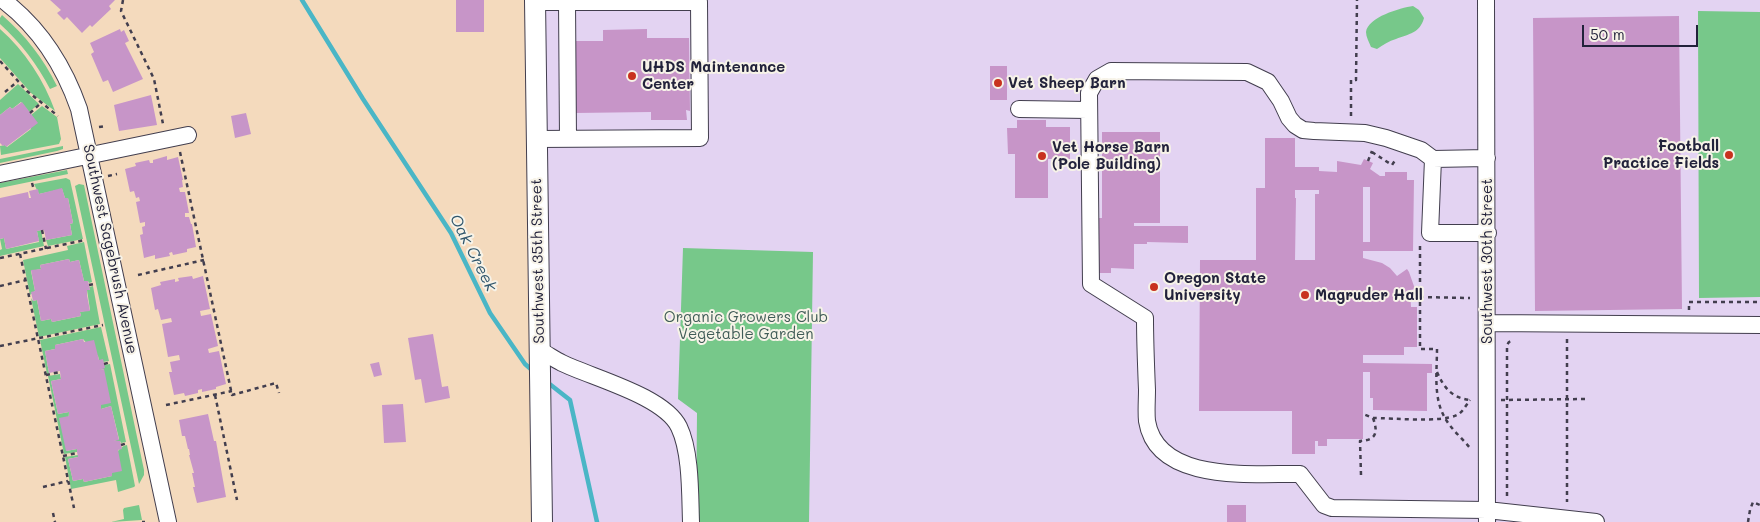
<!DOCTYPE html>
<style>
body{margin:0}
#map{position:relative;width:1760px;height:522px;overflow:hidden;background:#f4dabd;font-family:Mali,sans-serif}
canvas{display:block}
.scale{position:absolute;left:1582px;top:25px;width:116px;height:22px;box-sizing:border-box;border:2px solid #22223b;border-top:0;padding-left:6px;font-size:15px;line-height:18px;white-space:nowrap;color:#22223b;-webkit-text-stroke:4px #f7f3e8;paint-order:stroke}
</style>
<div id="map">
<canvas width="1760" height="522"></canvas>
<div class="scale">50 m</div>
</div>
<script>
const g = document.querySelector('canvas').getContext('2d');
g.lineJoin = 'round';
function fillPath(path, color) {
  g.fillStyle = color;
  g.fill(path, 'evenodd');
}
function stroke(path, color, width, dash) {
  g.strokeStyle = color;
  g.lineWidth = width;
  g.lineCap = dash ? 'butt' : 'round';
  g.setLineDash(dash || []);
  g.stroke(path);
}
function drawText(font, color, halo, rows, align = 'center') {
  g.font = font + ' Mali,sans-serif';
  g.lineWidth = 4;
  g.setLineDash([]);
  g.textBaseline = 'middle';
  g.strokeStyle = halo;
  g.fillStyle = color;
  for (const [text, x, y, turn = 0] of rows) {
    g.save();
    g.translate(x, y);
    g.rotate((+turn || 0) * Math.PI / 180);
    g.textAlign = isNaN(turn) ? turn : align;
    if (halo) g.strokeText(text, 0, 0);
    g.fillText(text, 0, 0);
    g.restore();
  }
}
const built = new Path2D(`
 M545,0H1760V522H551Z`);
const green = new Path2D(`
 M1413,6L1419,10L1424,18C1420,33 1409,34 1396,39C1389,41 1383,45 1377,49L1371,47C1369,42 1366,37 1366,32C1368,17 1400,8 1413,6Z
 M1698,11L1760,12V297L1699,298Z
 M2,15C26,36 43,58 57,86L50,89C37,64 21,43 0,24V18Z
 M0,29C25,51 44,80 55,111L31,93L0,58Z
 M18,84L39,104L29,112L21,102L12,109L10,107L0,115V100Z
 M42,106L57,117L61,139L59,144L1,155L0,146L5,145L7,147L31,129V115Z
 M63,146V149L57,151L0,163V159Z
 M67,170L68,174L0,188V183Z
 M66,178L70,180L83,239L48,246L46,240L72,235L70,224L73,223L68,198H65L62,189L39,194L34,184Z
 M79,184L84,185L144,470V475L139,484L75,186Z
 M41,230L44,246L0,256V250L2,249L0,239L4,238L6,249L39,242L37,231Z
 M84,242L92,282L89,283L88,281H84L79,260L70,262L69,259L40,265L41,269L31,271L35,291L30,295L23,260L68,250L67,246Z
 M683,248L813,252L809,522H696L697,413L678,399Z
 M93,286L100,324L39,337L31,298L33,301L37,300L41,321L51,319L52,322L81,316L80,312L90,310L87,290H90L89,287Z
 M101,327L109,361L103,362L99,360L98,356L83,339L55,345V349L45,351L49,373L47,374L40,340Z
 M110,364L126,442L121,443L120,441H114L119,439L111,406L101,409V405L104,369L99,370L104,365Z
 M60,374L61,379L51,381L58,414L69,412L66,451L77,449V452L64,454L48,376Z
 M127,445L135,486L134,487L118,492L116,480L71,489L65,457L78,455V457L68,459L73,481L83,479L84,482L112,476C112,465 115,447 127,445Z
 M139,505L142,520L111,522L124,519L123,510L124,508Z`);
const stream = new Path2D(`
 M302,0L363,99L451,233L490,313L525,364L533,371
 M547,382L570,400L597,522`);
const building = new Path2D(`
 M50,0H115L109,6L111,9L92,27L90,25L82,33L67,17L64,20L57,13L61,10Z
 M456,0H484V32H456Z
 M1679,16L1682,309L1535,311L1533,18Z
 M120,29L121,32L124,30L129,41L125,43L143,79L113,92L108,80L103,82L91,54L94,52L90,43Z
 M647,29V38H689L690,111L686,110L687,120H651V112L575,113V41H603V30Z
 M990,66H1007V100H990Z
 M151,95L157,125L119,131L114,105Z
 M22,102L38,123L6,147L5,145L3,146L0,143V115L10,107L12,109Z
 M246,113L251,134L235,138L231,116Z
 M1017,120H1046V127H1070V159H1048V198H1015V154H1008L1007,128H1017Z
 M1102,132H1160V223H1134V226H1188V243L1147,242V244H1134V269L1111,268V273H1097V218H1102Z
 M1265,138H1295V167H1319V171L1337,172V161L1361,165L1364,159L1373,163L1370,169L1380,176H1385V172H1407V180H1414L1413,251H1363V258L1382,263L1390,268L1397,276L1407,269L1409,272L1415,289L1410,290L1411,307H1417V347H1404V355H1363V363L1432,364V373H1427V411L1373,410V398H1370V372H1363V439H1327V446H1318V441H1315V454H1292V411H1199L1200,260H1256V188H1265ZM1363,187H1370V242H1363ZM1295,190H1319V194H1315V260H1295L1296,198H1295Z
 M167,156V160L178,157L183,180H182L183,187L179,188L180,192H185L189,213H185V217H189L191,224H192L196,247L187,249V252L173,255L172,252L169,253L170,256L155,259V255L144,258L140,235L143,234L142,227L145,226V222L140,223L136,202L140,201L139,197L136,198L134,191L130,192L125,169L136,166L135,163L149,160L150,163H153V160Z
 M62,188L65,198H68L73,223L70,224L72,235L46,240L44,230L37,231L39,241L6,249L4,238L0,239V198L28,192L29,198H31L29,191L38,189L39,194Z
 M69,259L70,262L79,260L84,281H88L90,290H87V295L90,311L80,312L81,316L52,322L51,319L41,321L37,300L33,301L31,292L35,291L31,270L41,269L40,265Z
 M192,276L193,279L203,276L210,309L200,311L201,316L211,314L218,346L208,349L209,353L219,351L226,384L216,387V389L202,392V389L198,390V393L185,396L184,393L174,395L169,372H172L170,362L180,360L179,355L168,357L162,324L172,322L171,318L161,320L158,309L155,310L151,288L161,285L160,282L175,279V282L179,281L178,278Z
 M433,334L442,387L448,386L450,398L425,403L421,379L415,380L408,338Z
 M83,339L84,342L94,340L99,360L103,359L105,368L99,370L104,369L111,403L101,405V409L111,406L119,440L114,441H120L122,449L118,450L122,471L112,473V476L84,482L83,479L73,481L68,459L78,457L77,452V449L66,451L59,418L69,416V412L58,414L51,381L61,379L60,372V371L49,373L45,351L55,349V345Z
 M379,362L382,375L374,377L370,364Z
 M403,404L406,442L384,443L382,405Z
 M208,414L214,441H216L226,497L197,503L193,487H195L192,473H194L189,455H190L189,449H188L185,436H182L179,420Z
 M1227,505H1246V522H1227Z`);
const path = new Path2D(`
 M123,0L121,11L154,79L163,124
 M0,61L27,91L58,116
 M5,92L18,81
 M30,113L41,103
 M1351,116V80H1356L1357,0
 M99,127L106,126
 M180,152L232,395L276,383L279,393
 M1372,152L1392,165L1396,159
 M1368,161L1372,151
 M108,176L117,174
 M32,183L34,190
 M42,230L46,249
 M1420,246V349H1437C1437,371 1433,398 1445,418C1451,429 1462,438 1470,448
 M20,254L74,508
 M0,258L85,240
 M138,275L204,260
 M89,285L94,284
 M0,286L26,280
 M1420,297L1470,298
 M1689,310V302H1760
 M1567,339V502
 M0,346L103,325
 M104,364L111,362
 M1437,372C1444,388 1452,398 1470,400
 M46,375L60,372
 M215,395L237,500
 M1501,400L1587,399
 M166,405L232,391
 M1373,418C1393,418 1441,423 1457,415C1463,412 1466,405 1470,400
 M121,445L128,443
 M63,456L77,453
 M1361,475L1360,441C1377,440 1378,432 1373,418L1363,414
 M43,487L68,481
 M1507,496V345L1509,342L1513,340
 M53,513L55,522
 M142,522H145
 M1748,522L1750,510L1753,502L1760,505`);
const minor = new Path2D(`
 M3,0C40,28 64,66 79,109L168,522
 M1486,0L1487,522
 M535,2H699L700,138L536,139
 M567,2L568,139
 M1019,109L1088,110
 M1487,158L1433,159L1421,150L1386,138L1365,133L1314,131L1303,130L1295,125L1289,118L1281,101L1268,82L1247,72L1111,71L1097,79L1089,93L1091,284L1145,318C1145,342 1146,366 1147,390C1147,400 1146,411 1147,421C1157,484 1254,473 1300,474L1324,505L1332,508L1487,510L1596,522
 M1433,159L1430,233H1488
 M0,174L188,135
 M1487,323L1760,325
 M539,350C547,354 554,359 562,363C593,378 664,396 679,427C691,452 690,494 691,522`);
const major = new Path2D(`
 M535,0L542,522`);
const markers = [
 [632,76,5,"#c8321e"],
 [998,83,5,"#c8321e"],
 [1729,155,5,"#c8321e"],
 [1042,156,5,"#c8321e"],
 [1154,287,5,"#c8321e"],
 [1305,295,5,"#c8321e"]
];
const poiNames = [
 ["UHDS Maintenance",642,67],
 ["Center",642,84],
 ["Vet Sheep Barn",1008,83],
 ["Football",1719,146,"right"],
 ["Practice Fields",1719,163,"right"],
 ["Vet Horse Barn",1052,147],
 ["(Pole Building)",1052,164],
 ["Oregon State",1164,278],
 ["University",1164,295],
 ["Magruder Hall",1315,295]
];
const streetNames = [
 ["Southwest Sagebrush Avenue",110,249,78],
 ["Southwest 35th Street",538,261,-91],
 ["Southwest 30th Street",1487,261,-90]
];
const parkNames = [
 ["Organic Growers Club",746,317],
 ["Vegetable Garden",746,334]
];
const waterNames = [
 ["Oak Creek",473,253,63]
];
fillPath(built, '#e3d3f2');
fillPath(green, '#77c88a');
stroke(stream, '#4ab6c6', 4.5);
fillPath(building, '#c795c8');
stroke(minor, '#423e4e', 18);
stroke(major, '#423e4e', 22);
stroke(path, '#423e4e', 2.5, [4, 4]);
stroke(minor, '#fff', 16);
stroke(major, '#fff', 20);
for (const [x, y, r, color] of markers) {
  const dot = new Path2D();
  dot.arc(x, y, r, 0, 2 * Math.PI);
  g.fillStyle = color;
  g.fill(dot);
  stroke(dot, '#f7f3e8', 2);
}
drawText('bold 15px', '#22223b', '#f7f3e8', poiNames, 'left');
drawText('15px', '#22223b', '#f7f3e8', streetNames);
drawText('15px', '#405c57', '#f7f3e8', parkNames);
drawText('italic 16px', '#30566c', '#f7f3e8', waterNames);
</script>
